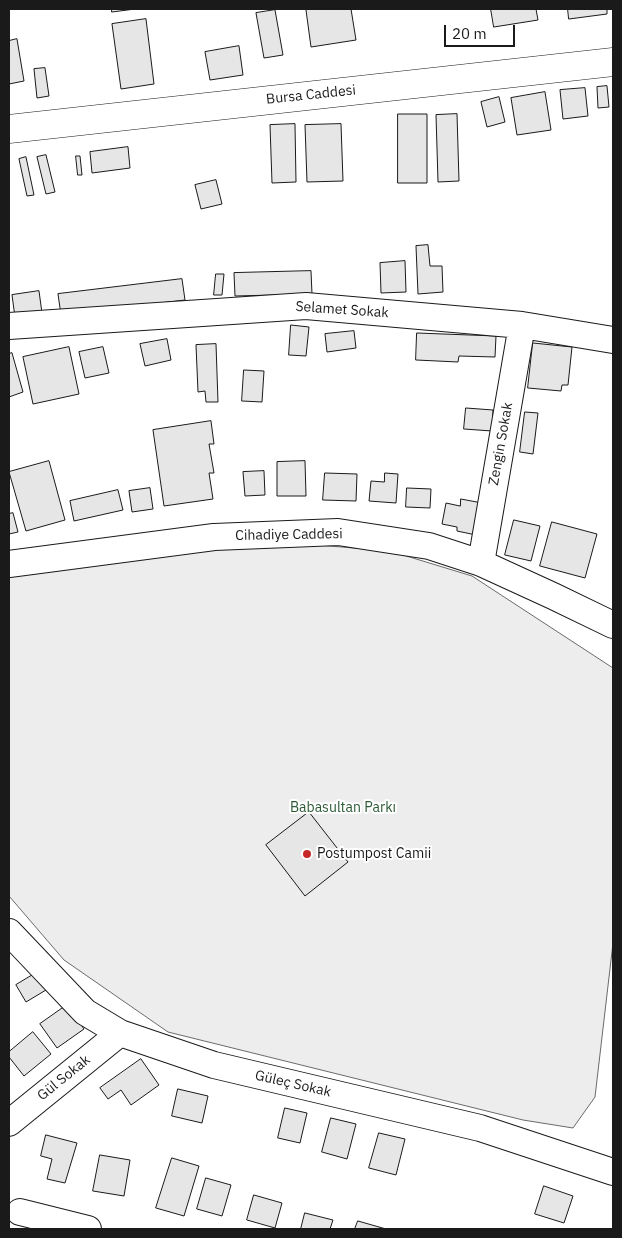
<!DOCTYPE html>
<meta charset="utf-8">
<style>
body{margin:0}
#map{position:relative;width:622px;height:1238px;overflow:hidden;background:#fff;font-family:"IBM Plex Sans",sans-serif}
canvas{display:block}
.frame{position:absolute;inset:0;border:10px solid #1a1a1a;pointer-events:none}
.scale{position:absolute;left:444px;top:25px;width:71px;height:22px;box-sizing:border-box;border:2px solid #1a1a1a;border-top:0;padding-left:6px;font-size:15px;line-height:18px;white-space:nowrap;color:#1a1a1a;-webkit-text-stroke:4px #fff;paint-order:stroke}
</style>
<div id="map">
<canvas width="622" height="1238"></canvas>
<div class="frame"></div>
<div class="scale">20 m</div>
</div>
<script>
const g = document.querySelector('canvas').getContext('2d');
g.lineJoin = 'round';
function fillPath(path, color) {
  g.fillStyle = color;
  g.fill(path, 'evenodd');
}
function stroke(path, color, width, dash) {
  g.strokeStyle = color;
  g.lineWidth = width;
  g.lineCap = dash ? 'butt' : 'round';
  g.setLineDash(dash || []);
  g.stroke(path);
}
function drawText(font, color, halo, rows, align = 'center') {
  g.font = font + ' "IBM Plex Sans",sans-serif';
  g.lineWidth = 4;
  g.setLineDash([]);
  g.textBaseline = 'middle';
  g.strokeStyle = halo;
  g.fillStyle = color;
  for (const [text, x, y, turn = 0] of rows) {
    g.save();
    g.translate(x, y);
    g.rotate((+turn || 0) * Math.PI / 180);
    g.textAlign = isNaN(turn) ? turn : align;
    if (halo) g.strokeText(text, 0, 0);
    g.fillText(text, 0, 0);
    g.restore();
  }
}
const green = new Path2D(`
 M281,542L390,551L472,576L613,668V943L595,1097L573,1128L523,1120L168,1032L64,960L9,896V577L191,550Z`);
const building = new Path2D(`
 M112,9H135L112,12Z
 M314,9H351L356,40L311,47L306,10Z
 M491,9H536L538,20L494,27Z
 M568,9H607V14L569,19Z
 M275,10L283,55L264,58L256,13Z
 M146,19L154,84L121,89L112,24Z
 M17,39L24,81L9,84V41Z
 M239,46L243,75L210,80L205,52Z
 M45,68L49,96L37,98L34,69Z
 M607,86L609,107L598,108L597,87Z
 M585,88L588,116L563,119L560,90Z
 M545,92L551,130L517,135L511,98Z
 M499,97L505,122L487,127L481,102Z
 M398,114H427V183H398Z
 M457,114L459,181L438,182L436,115Z
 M295,124L296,182L272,183L270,125Z
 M341,124L343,181L307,182L305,125Z
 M128,147L130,168L92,173L90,152Z
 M46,155L55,192L46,194L37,157Z
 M76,156H80L82,175H78Z
 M26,157L34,195L27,196L19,159Z
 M216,180L222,204L201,209L195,185Z
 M428,245L430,266H442L443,292L418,294L416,246Z
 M405,261L406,292L381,293L380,263Z
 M311,271L312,294L235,296L234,273Z
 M216,274H224L222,295H214Z
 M182,279L185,300L61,315L58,294Z
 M39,291L42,313L15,317L12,295Z
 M291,325L309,327L306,356L289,355Z
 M354,331L356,348L327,352L325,334Z
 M417,333L496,336L495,357L459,356L458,362L416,360Z
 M167,339L171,360L145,366L140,344Z
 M533,343L572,347L568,385H562L561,391L528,388Z
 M216,344L218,402H206L205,391L198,392L196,345Z
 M69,347L79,394L33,404L23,357Z
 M103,347L109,373L85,378L79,352Z
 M12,353L23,392L9,397V354Z
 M244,370L264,371L262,402L242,401Z
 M466,408L493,410L492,431L464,429Z
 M525,412L538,413L533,454L520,452Z
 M211,421L214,444H209L214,473H209L213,499L164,506L153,430Z
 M49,461L65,520L26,531L9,472Z
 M305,461L306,496H277V462Z
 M264,471L265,495L245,496L243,472Z
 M325,473L357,474L356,501L323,500Z
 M385,473L398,474L396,503L369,501L371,481L384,482Z
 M150,488L153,509L132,512L129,491Z
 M407,488L431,489L430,508L406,507Z
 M118,490L123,510L74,521L70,501Z
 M461,499L482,503L476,535L457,531V527L442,524L446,503L460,506Z
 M13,513L18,532L9,534V514Z
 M514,520L540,526L531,561L505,555Z
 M552,522L597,534L585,578L540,566Z
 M309,812L348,862L305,896L266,845Z
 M36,973L46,990L26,1002L16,985Z
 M67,1005L84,1029L57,1048L40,1024Z
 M33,1032L51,1054L24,1076L9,1057V1052Z
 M141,1059L159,1085L131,1105L121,1090L108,1099L100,1088Z
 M178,1089L208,1096L202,1123L172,1116Z
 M285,1108L307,1113L300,1143L278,1138Z
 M331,1118L356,1124L347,1159L322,1152Z
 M379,1133L405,1139L396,1175L369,1168Z
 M46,1135L77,1143L65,1183L47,1179L52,1159L41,1156Z
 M100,1155L130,1160L124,1196L93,1191Z
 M172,1158L199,1166L184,1216L156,1208Z
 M206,1178L231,1185L222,1216L197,1209Z
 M544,1186L573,1196L564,1223L535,1214Z
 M254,1195L282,1203L275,1228L247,1220Z
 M305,1213L333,1220L330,1229H301Z
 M358,1221L386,1229H355Z`);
const minor = new Path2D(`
 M9,326L306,306L522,325L613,340
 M481,563L522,325
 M9,564L214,537L338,532L429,546L481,563L553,596L613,625
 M9,932L85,1012L120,1033L214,1065L480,1128L613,1172
 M9,1123L120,1033
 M20,1212L88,1229`);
const major = new Path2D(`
 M9,129L613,62`);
const markers = [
 [307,854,5,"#c62828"]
];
const streetNames = [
 ["Bursa Caddesi",311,95,-6],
 ["Selamet Sokak",342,310,4],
 ["Zengin Sokak",501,444,-80],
 ["Cihadiye Caddesi",289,535,-1],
 ["Gül Sokak",64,1078,-39],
 ["Güleç Sokak",293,1084,13]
];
const parkNames = [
 ["Babasultan Parkı",343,808]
];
const poiNames = [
 ["Postumpost Camii",317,854]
];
fillPath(green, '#ededed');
stroke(green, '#6a6a6a', 1);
fillPath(building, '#e6e6e6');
stroke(building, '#1a1a1a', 1);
stroke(minor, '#1a1a1a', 28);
stroke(major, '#1a1a1a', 29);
stroke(minor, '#fff', 26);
stroke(major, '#fff', 28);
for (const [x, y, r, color] of markers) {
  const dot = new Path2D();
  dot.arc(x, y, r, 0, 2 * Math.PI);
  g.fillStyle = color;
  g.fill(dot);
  stroke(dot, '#fff', 2);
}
drawText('14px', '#1a1a1a', '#fff', streetNames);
drawText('14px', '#2b5a34', '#fff', parkNames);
drawText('14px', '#1a1a1a', '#fff', poiNames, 'left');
</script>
